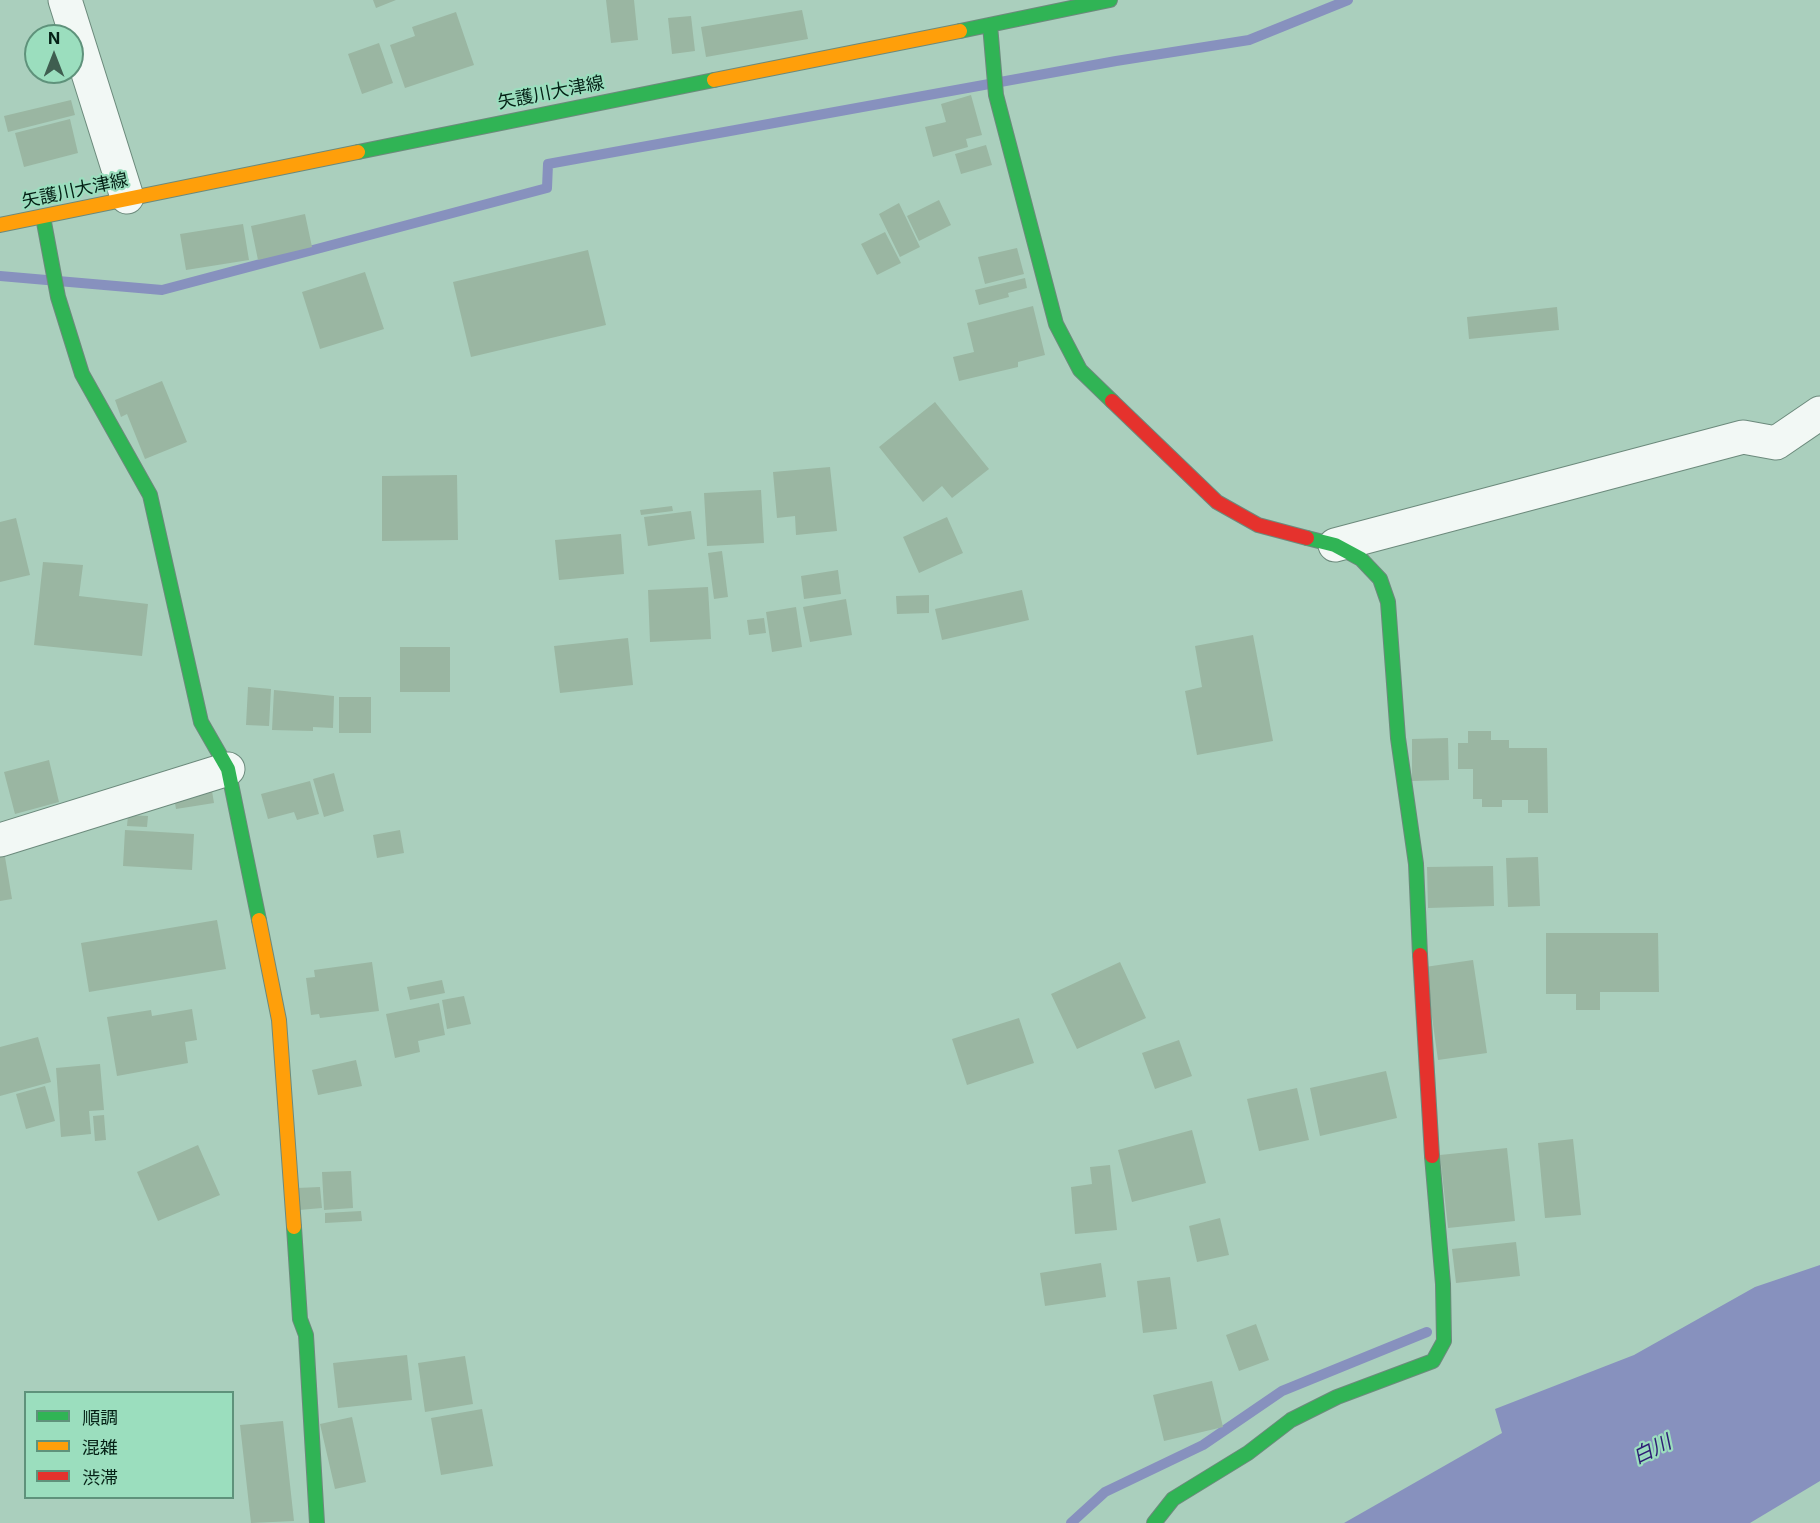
<!DOCTYPE html>
<meta charset="utf-8">
<style>
body{margin:0}
#map{position:relative;width:1820px;height:1523px;overflow:hidden;background:#aacfbd;font-family:Inter,"Noto Sans JP",sans-serif}
canvas{display:block}
.legend{position:absolute;left:24px;top:1391px;width:210px;height:108px;box-sizing:border-box;background:#9bdebe;border:2px solid #5f927b;margin:0;padding:8px 10px;list-style:none;font-size:18px;color:#052116}
.legend li{display:flex;align-items:center;gap:12px;height:30px}
.legend b{width:30px;border:2px solid #5f927b}
.north{position:absolute;left:24px;top:24px;width:60px;height:60px;box-sizing:border-box;background:#9bdebe;border:2px solid #5f927b;border-radius:50%;rotate:0deg;font-size:16px;font-weight:700;line-height:24px;text-align:center;color:#052116}
.north::after{content:'';display:block;margin:auto;width:21px;height:27px;background:#3f5e50;clip-path:polygon(50% 0,100% 100%,50% 72%,0 100%)}
</style>
<div id="map">
<canvas width="1820" height="1523"></canvas>
<ul class="legend">
<li><b style="height:8px;background:#30b455"></b>順調</li>
<li><b style="height:8px;background:#ff9f0a"></b>混雑</li>
<li><b style="height:8px;background:#e5322d"></b>渋滞</li>
</ul>
<div class="north">N</div>
</div>
<script>
const g = document.querySelector('canvas').getContext('2d');
g.lineJoin = 'round';
function fillPath(path, color) {
  g.fillStyle = color;
  g.fill(path, 'evenodd');
}
function stroke(path, color, width, dash) {
  g.strokeStyle = color;
  g.lineWidth = width;
  g.lineCap = dash ? 'butt' : 'round';
  g.setLineDash(dash || []);
  g.stroke(path);
}
function drawText(font, color, halo, rows, align = 'center') {
  g.font = font + ' Inter,"Noto Sans JP",sans-serif';
  g.lineWidth = 4.5;
  g.setLineDash([]);
  g.textBaseline = 'middle';
  g.strokeStyle = halo;
  g.fillStyle = color;
  for (const [text, x, y, turn = 0] of rows) {
    g.save();
    g.translate(x, y);
    g.rotate((+turn || 0) * Math.PI / 180);
    g.textAlign = isNaN(turn) ? turn : align;
    if (halo) g.strokeText(text, 0, 0);
    g.fillText(text, 0, 0);
    g.restore();
  }
}
const water = new Path2D(`
 M1820,1265V1481L1750,1523H1344L1502,1433L1495,1409L1634,1355L1755,1287Z`);
const stream = new Path2D(`
 M0,276L162,290L547,188L548,164L1116,61L1249,40L1348,0
 M1071,1523L1105,1492L1203,1445L1282,1391L1427,1332`);
const building = new Path2D(`
 M373,0H396L376,8Z
 M606,0H634L638,40L611,43Z
 M802,10L808,39L706,57L701,27Z
 M456,12L474,65L405,88L390,45L415,36L412,27Z
 M691,16L695,51L672,54L668,18Z
 M379,43L393,83L362,94L348,54Z
 M971,95L982,135L966,139L968,147L933,157L925,127L946,122L941,104Z
 M71,100L75,115L8,132L4,116Z
 M70,119L78,153L24,167L15,133Z
 M986,145L992,165L961,174L955,154Z
 M939,200L951,225L919,241L907,216Z
 M899,203L920,247L900,257L879,214Z
 M305,214L312,247L258,260L251,226Z
 M243,224L249,260L186,270L180,234Z
 M885,232L901,263L877,275L861,244Z
 M1017,248L1024,274L985,284L978,257Z
 M588,250L606,325L471,357L453,282Z
 M365,272L384,329L320,349L302,292Z
 M1025,278L1027,288L1008,293L1009,297L979,305L975,290Z
 M1033,306L1045,355L1018,362V367L959,381L953,357L974,352L967,323Z
 M1557,307L1559,330L1469,339L1467,317Z
 M162,381L187,442L145,459L127,414L121,417L115,400Z
 M935,402L989,469L952,498L942,486L923,502L879,447Z
 M830,467L837,531L796,535L795,516L777,518L773,472Z
 M457,475L458,540L382,541V476Z
 M761,490L764,543L707,546L704,493Z
 M672,506L673,511L641,515L640,510Z
 M691,511L695,539L648,546L644,517Z
 M947,517L963,553L919,573L903,537Z
 M16,518L30,575L0,582V522Z
 M621,534L624,574L559,580L555,540Z
 M722,551L728,597L714,599L708,553Z
 M43,562L83,565L79,596L148,604L142,656L34,645Z
 M838,570L841,594L804,599L801,576Z
 M708,587L711,639L650,642L648,590Z
 M1022,590L1029,620L942,640L935,609Z
 M929,595V613L897,614L896,596Z
 M846,599L852,635L810,642L803,607Z
 M796,607L802,647L772,652L766,612Z
 M764,618L766,633L749,635L747,620Z
 M1253,635L1273,741L1197,755L1185,691L1202,687L1195,646Z
 M628,638L633,685L560,693L554,646Z
 M400,647H450V692H400Z
 M248,687L271,689L269,726L246,725Z
 M274,690L334,696L333,728L313,727V731L272,730Z
 M339,697H371V733H339Z
 M1468,731H1491V740H1509V748H1547L1548,813H1528V800H1502V807H1482V799H1473V769H1458V743H1468Z
 M1448,738L1449,780L1412,781V739Z
 M49,760L59,802L15,814L4,772Z
 M334,773L344,811L324,817L313,779Z
 M310,781L319,814L297,820L294,812L268,819L261,794Z
 M211,785L214,803L176,809L173,792Z
 M128,815L148,816L147,827L127,826Z
 M125,830L194,834L192,870L123,866Z
 M400,830L404,853L377,858L373,835Z
 M4,851L12,899L0,901V852Z
 M1538,857L1540,906L1508,907L1506,858Z
 M1493,866L1494,906L1428,908L1427,867Z
 M217,920L226,969L89,992L81,943Z
 M1546,933H1658L1659,992H1600V1010H1576V994H1546Z
 M1473,960L1487,1053L1438,1060L1425,967Z
 M372,962L379,1011L320,1018L319,1014L311,1015L306,978L315,977L314,970Z
 M1120,962L1146,1018L1077,1049L1051,994Z
 M442,980L445,993L410,1000L407,987Z
 M464,996L471,1024L447,1029L442,1000Z
 M439,1003L445,1035L418,1041L420,1052L395,1058L386,1014Z
 M192,1009L197,1040L185,1042L188,1063L117,1076L107,1017L151,1010L152,1016Z
 M1019,1018L1034,1063L967,1085L952,1039Z
 M38,1037L51,1082L0,1096V1047Z
 M1179,1040L1192,1076L1155,1089L1142,1053Z
 M356,1060L362,1086L318,1095L312,1070Z
 M100,1064L104,1110L89,1111L91,1134L61,1137L56,1068Z
 M1386,1071L1397,1118L1320,1136L1310,1088Z
 M45,1086L55,1121L26,1129L16,1094Z
 M1297,1088L1309,1140L1259,1151L1247,1099Z
 M104,1115L106,1140L95,1141L93,1116Z
 M1192,1130L1206,1183L1132,1202L1118,1150Z
 M1573,1139L1581,1215L1545,1218L1538,1143Z
 M198,1145L220,1195L158,1221L137,1172Z
 M1507,1148L1515,1221L1448,1228L1440,1155Z
 M1110,1165L1117,1230L1075,1234L1071,1187L1092,1184L1090,1167Z
 M351,1171L353,1208L324,1210L322,1172Z
 M320,1187L322,1208L299,1210L297,1188Z
 M361,1211L362,1221L325,1223V1213Z
 M1220,1218L1229,1255L1197,1262L1189,1226Z
 M1516,1242L1520,1276L1456,1283L1452,1249Z
 M1101,1263L1106,1297L1045,1306L1040,1273Z
 M1170,1277L1177,1329L1143,1333L1137,1281Z
 M1256,1324L1269,1360L1239,1371L1226,1335Z
 M407,1355L412,1400L338,1408L333,1363Z
 M465,1356L473,1404L425,1412L418,1363Z
 M1212,1381L1223,1427L1164,1441L1153,1395Z
 M482,1409L493,1466L441,1475L431,1418Z
 M352,1417L366,1482L335,1489L320,1424Z
 M283,1421L294,1521L251,1523L240,1425Z`);
const street = new Path2D(`
 M65,0L127,197
 M1335,545L1743,437L1776,443L1820,413
 M0,840L228,769`);
const fast = new Path2D(`
 M990,25L996,95L1056,324L1080,370L1112,401
 M960,31L1110,0
 M358,152L714,80
 M43,217L58,297L82,374L150,495L201,722L228,769L259,920
 M1307,538L1335,545L1361,559L1380,579L1388,602L1398,738L1416,864L1420,955
 M294,1227L300,1319L306,1335L317,1523
 M1154,1523L1173,1499L1248,1453L1291,1420L1337,1397L1433,1361L1444,1341L1443,1284L1432,1156`);
const slow = new Path2D(`
 M714,80L960,31
 M0,225L358,152
 M259,920L279,1020L294,1227`);
const jam = new Path2D(`
 M1112,401L1217,502L1258,525L1307,538
 M1420,955L1432,1156`);
const streetNames = [
 ["矢護川大津線",551,93,-11],
 ["矢護川大津線",75,191,-12]
];
const waterNames = [
 ["白川",1652,1450,-26]
];
fillPath(water, '#8791be');
stroke(stream, '#8791be', 10);
fillPath(building, '#9ab6a2');
stroke(street, '#6c8a7c', 35);
stroke(fast, '#6c8a7c', 16);
stroke(slow, '#6c8a7c', 16);
stroke(jam, '#6c8a7c', 16);
stroke(street, '#f2f8f5', 33);
stroke(fast, '#30b455', 14);
stroke(slow, '#ff9f0a', 14);
stroke(jam, '#e5322d', 14);
drawText('18px', '#052116', '#9bdebe', streetNames);
drawText('italic 20px', '#2e1d74', '#9bdebe', waterNames);
</script>
